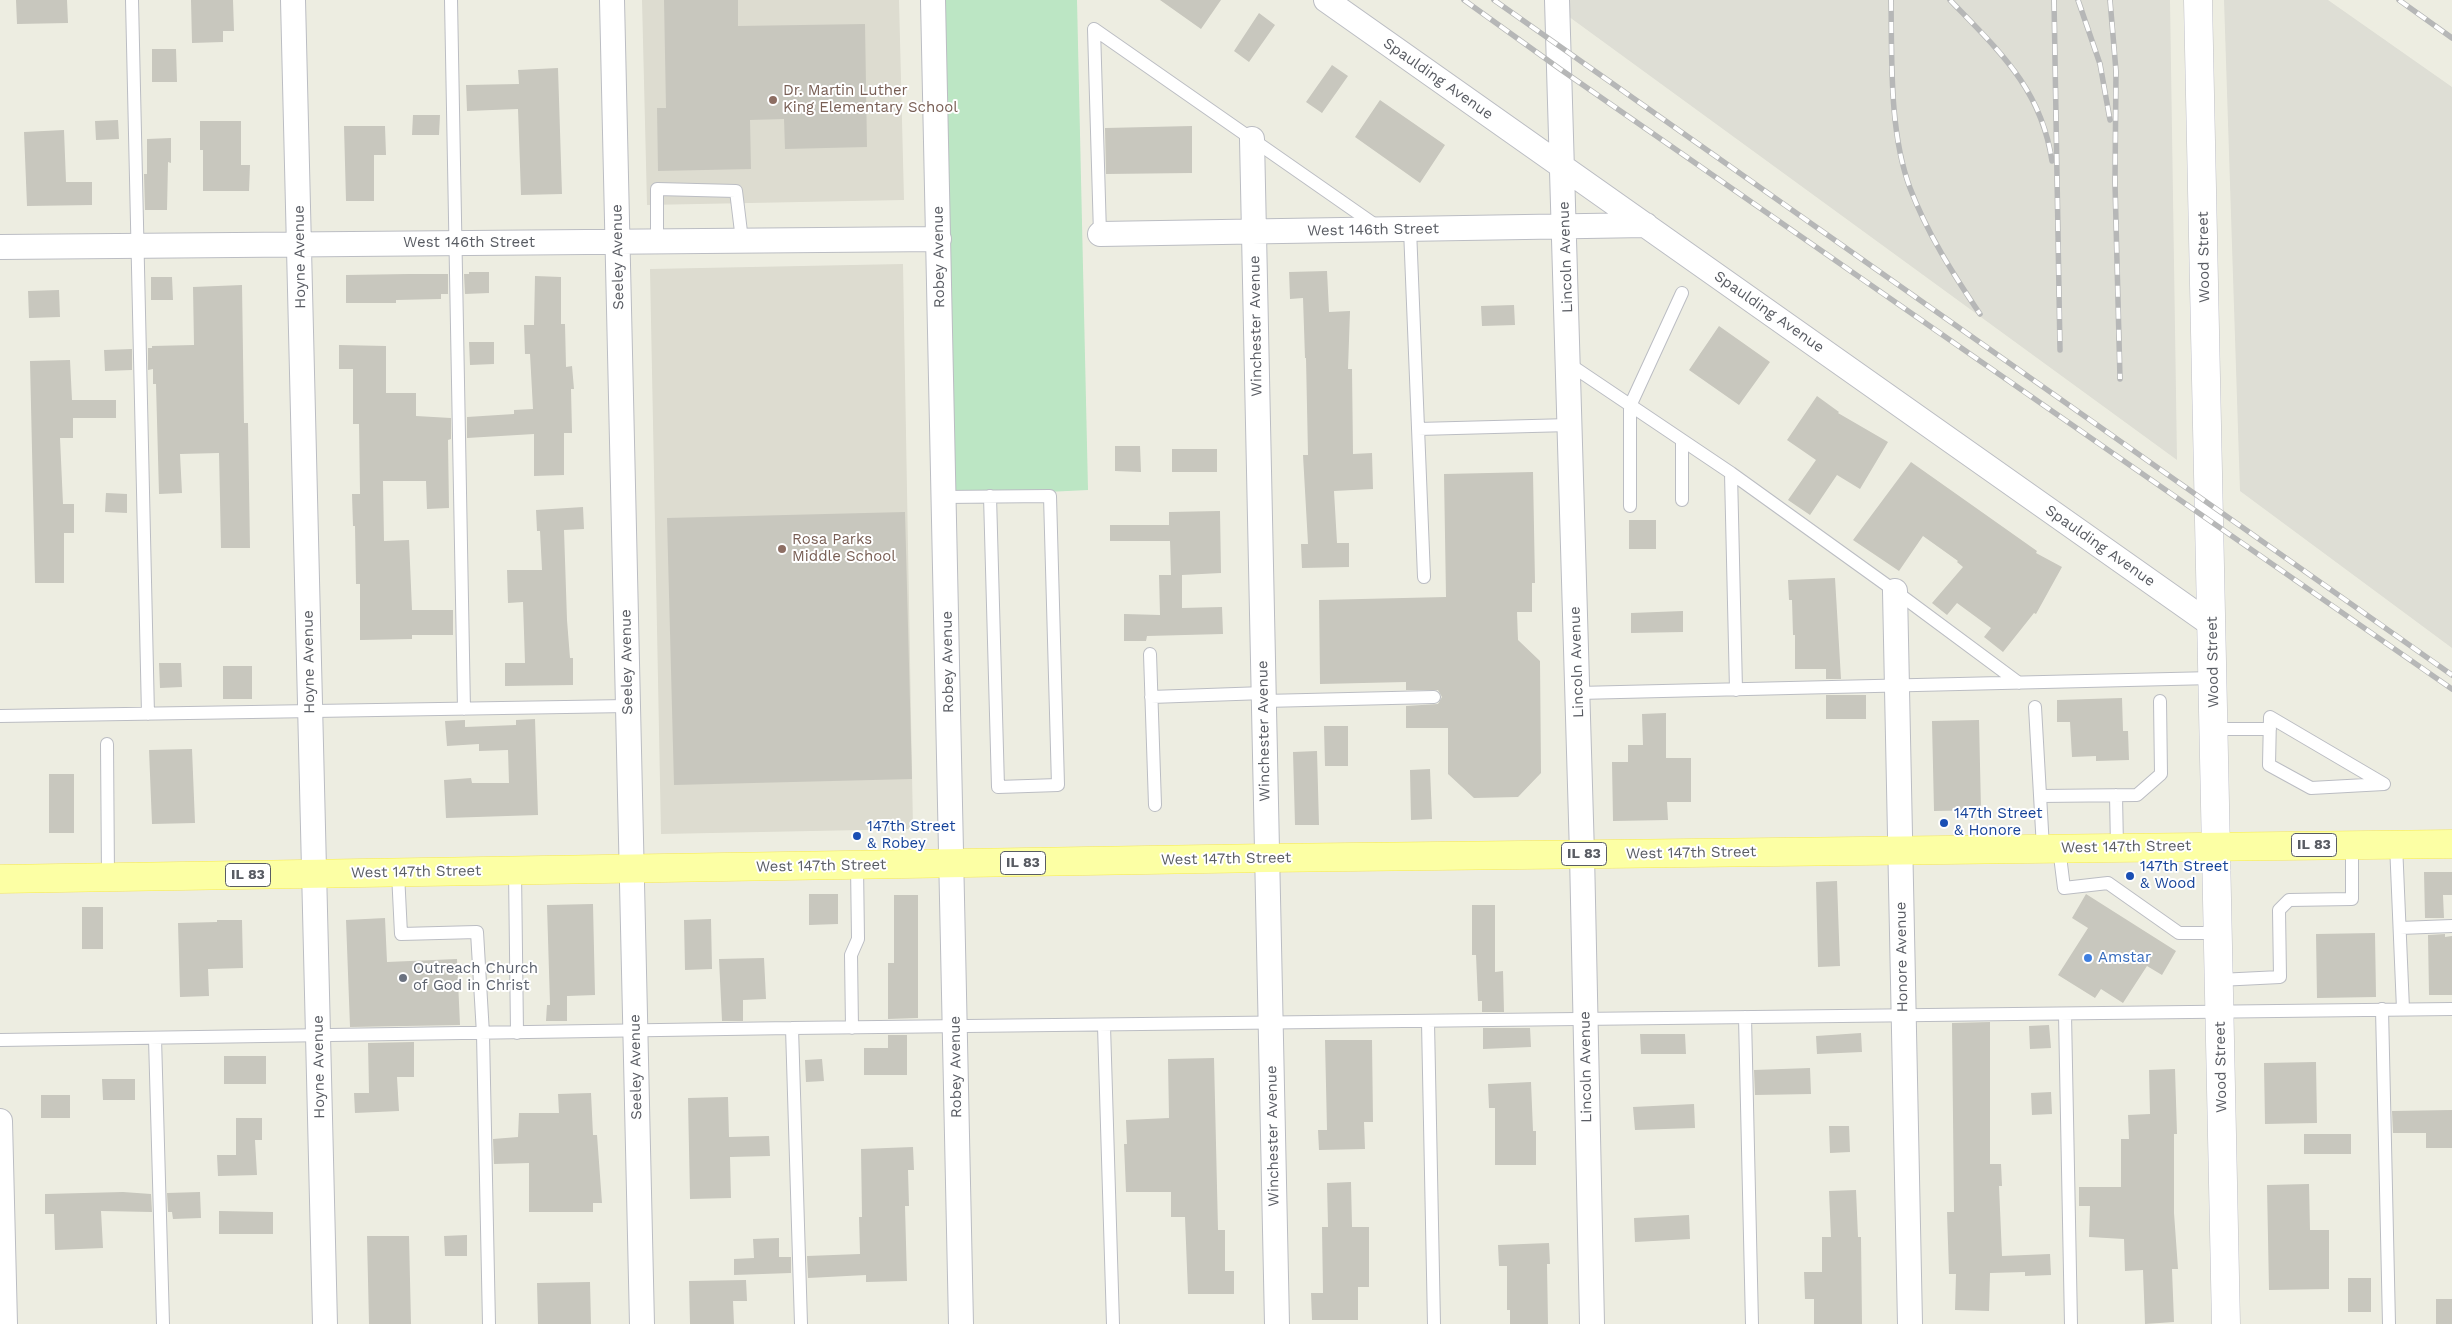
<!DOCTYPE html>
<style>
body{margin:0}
canvas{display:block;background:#edede1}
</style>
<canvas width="2452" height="1324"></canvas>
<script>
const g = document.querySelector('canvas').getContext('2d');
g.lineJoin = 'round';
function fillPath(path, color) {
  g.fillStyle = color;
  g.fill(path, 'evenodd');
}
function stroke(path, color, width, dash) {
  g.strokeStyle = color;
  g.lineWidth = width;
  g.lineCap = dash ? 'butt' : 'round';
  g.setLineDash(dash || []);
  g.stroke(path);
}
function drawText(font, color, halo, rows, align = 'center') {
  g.font = font + ' "Work Sans",sans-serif';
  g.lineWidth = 4;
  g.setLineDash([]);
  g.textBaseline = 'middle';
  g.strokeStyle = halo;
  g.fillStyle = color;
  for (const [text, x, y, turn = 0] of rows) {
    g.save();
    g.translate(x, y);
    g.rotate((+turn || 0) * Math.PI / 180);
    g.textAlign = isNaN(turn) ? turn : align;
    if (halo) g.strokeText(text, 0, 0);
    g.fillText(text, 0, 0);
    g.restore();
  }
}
const industrial = new Path2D(`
 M1546,0H2170L2177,460Z
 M2224,0H2328L2452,87V648L2240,491Z`);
const education = new Path2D(`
 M642,0H899L904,200L647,205Z
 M903,264L913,829L661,834L650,269Z`);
const green = new Path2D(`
 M933,0H1077L1088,490L944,497Z`);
const building = new Path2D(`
 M16,0H67L68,23L17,24Z
 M191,0H233L234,31H223V42L192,43Z
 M664,0H738V26L865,24L867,147L785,149L784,119L750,120L751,169L658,171L657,108H666Z
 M1160,0H1221L1201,29Z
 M1259,13L1275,25L1249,62L1234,51Z
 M152,49H176L177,82H152Z
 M1332,65L1348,76L1322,113L1306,102Z
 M558,68L562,194L521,195L518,109L467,111L466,85L519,84L518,70Z
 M1380,100L1445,145L1420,183L1355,137Z
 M413,115H440L439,135H412Z
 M118,120L119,139L96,140L95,121Z
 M200,121H241V165H250L249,191H203V150H200Z
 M344,126H385L386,155H374V201H346Z
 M1192,126V173L1106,174L1105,128Z
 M64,130L66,182H92V205L27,206L24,132Z
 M171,138V163L168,162L167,210H145L144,174H147V139Z
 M1327,271L1329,312L1350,311L1348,369H1352L1353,454L1372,453L1373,489L1334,491L1337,543H1349V567L1302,568L1301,544H1308L1303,455H1308L1306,358H1305L1303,298L1290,299L1289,272Z
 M469,272H489V293L465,294L464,274H469Z
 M409,274H448V294H441V299L396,300V303H346V275Z
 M535,276L561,277V324H565L566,367L572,366L574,389H571L572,433H564V475L534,476V434L467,438V417L514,414V410L533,409L530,354H525L524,325H534Z
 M151,277H172L173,300H151Z
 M242,285L244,423H248L250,548H221L219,453L180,454L182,493L159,494L156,384H153V369L148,370V348H152V346L194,345L193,287Z
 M59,290L60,317L29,318L28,291Z
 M1514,305L1515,325L1482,326L1481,306Z
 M1719,326L1770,362L1739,405L1689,370Z
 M469,342H494V364L470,365Z
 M339,345L386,346V393H416V416L451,418V439L448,440L449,508L427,509L426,481H383L384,541L409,540L412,610H453V635H412V639L360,640V584H356L355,526H353L352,494H360L359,424H353V369H339Z
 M132,349V370L105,371L104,350Z
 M70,360L72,400H116V418H73V438H60L63,504H74V533H64V583H35L30,361Z
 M1817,396L1839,412L1838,413L1888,442L1860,489L1837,475L1810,515L1788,500L1816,460L1787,440Z
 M1115,446H1140L1141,472L1115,471Z
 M1172,449H1217V472H1172Z
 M1911,462L2037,551L2036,553L2062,567L2036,614L2034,613L2003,652L1984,637L1991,628L1957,603L1947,615L1932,603L1963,567L1957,562L1958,561L1923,536L1899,571L1853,540Z
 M1533,472L1535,583H1532V612H1517L1518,640L1540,661L1541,773L1518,797L1474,798L1448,774V728H1406V706L1438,704L1442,697L1438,690H1406V682L1320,684L1319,600L1446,597L1444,474Z
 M106,493L127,494V513L105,512Z
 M583,507L584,529L564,530L567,620L570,658H573V685L505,686V663H525L523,602L508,603L507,570H542L540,531H537L536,510Z
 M1220,511L1221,573L1182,575V608L1222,607L1223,634L1147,636L1146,641H1124V614L1160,615L1159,575H1171L1170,541H1110V525H1169V512Z
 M905,512L912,779L674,785L667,518Z
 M1629,520H1656V549H1629Z
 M1835,578L1841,679H1826V669H1795V635H1793L1792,600H1789L1788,580Z
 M1683,611V632L1631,633V613Z
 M159,663H181L182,687L160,688Z
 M223,666H252V699H223Z
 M1826,695H1866V719H1826Z
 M2122,698L2123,731H2128L2129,760L2096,761V756L2072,757L2070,722H2057V700Z
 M1666,713V758H1691V802H1667L1668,820L1613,821L1612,762H1628V745H1643L1642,714Z
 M535,719L538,815L446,818L444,780L471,778L472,783H509L508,750L479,751V744L447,746L445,721L465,720V727L516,725V720Z
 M1979,720L1981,810L1934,811L1932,721Z
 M1324,726H1348V766H1325Z
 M192,749L195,823L152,824L149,750Z
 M1317,751L1319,825H1295L1293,752Z
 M1430,769L1432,819L1411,820L1410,770Z
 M49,774H74V833H49Z
 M2424,872H2452V895H2443L2444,918H2425Z
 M1837,881L1840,966L1818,967L1816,882Z
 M809,894H838V924L809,925Z
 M2086,894L2176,951L2162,975L2147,966L2123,1003L2101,989L2095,998L2058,975L2088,928L2072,918Z
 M894,895H918V1018L888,1019V963H894Z
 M593,904L595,995L567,996V1021H546L547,1005H550L547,905Z
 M1472,905H1495V972L1503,971L1504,1012H1482V1001H1478L1476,955H1472Z
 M82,907H103V949H82Z
 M385,918L387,962L457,959L460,1025L350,1027L346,920Z
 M711,919L712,969L685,970L684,920Z
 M217,920H242L243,968L208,969L209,996L180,997L178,923L217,922Z
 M2375,933L2376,997L2317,998L2316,934Z
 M2445,934V937L2452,936V995H2429L2428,935Z
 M764,958L766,999L743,1000V1021H722L719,959Z
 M1990,1022V1164H2001L2002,1186H1999L2002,1256L2050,1254L2051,1275L2025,1276V1272L1990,1273L1989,1311L1955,1310L1956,1274H1949L1947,1212H1954L1952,1023Z
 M2049,1025L2051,1048L2030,1049L2029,1026Z
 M1483,1028H1530L1531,1047L1483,1049Z
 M1861,1033L1862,1052L1817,1054L1816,1036Z
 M1640,1034H1685L1686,1054H1641Z
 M888,1035H907V1075H864V1048H888Z
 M1325,1040H1372L1373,1122H1364L1365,1149L1319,1150L1318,1130H1327Z
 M414,1042V1077H397L399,1111L355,1113L354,1093H369L368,1043Z
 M224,1056H266V1084H224Z
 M1214,1058L1218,1230H1225V1271H1234V1294H1188L1185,1217H1171V1192H1126L1124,1144H1127L1126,1120L1169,1118L1168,1059Z
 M822,1059L824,1081L806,1082L805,1060Z
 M2316,1062L2317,1123L2265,1124L2264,1063Z
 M1810,1068L1811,1094L1755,1095L1754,1070Z
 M2175,1069L2177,1134H2174V1213L2178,1269H2172L2174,1322L2145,1324L2143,1270L2125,1271L2124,1239L2089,1237L2090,1206H2079V1187H2121V1139H2129L2128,1115L2150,1114L2149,1070Z
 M102,1079H135V1100H103Z
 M1531,1082L1533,1131H1536V1165H1495V1108H1489L1488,1084Z
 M2051,1092L2052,1114L2032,1115L2031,1093Z
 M591,1093L593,1135H597L602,1203H593V1212H529V1163L494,1164L493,1139L518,1137L519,1113H559L558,1094Z
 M41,1095H70V1118H41Z
 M728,1097L729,1137L769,1136L770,1156L730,1157L731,1198L690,1199L688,1098Z
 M1694,1104L1695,1128L1635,1130L1633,1107Z
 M2452,1110V1148H2426V1133H2393L2392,1111Z
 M236,1118H262V1140H255L257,1175L218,1176L217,1155H236Z
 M1829,1126H1849L1850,1152L1830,1153Z
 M2304,1134H2351V1154H2304Z
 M913,1147L914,1170H908L909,1206H905L907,1281L866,1282V1275L808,1278L807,1256L860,1254L859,1217H862L861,1149Z
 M1351,1182L1352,1227H1369V1287H1358V1320H1312L1311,1293H1323L1322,1227H1328L1327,1183Z
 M2309,1184L2310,1230H2329V1289L2269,1290L2267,1185Z
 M1856,1190L1858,1237H1861L1862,1324H1814V1299H1805L1804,1272H1822V1237H1831L1829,1191Z
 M123,1192L151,1194L152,1212L101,1211L103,1248L55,1250L54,1214H45V1194Z
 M200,1192L201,1218L173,1219L172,1212H168L167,1193Z
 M219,1211L273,1212V1234H219Z
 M1689,1215L1690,1239L1635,1242L1634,1218Z
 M467,1235V1256H445L444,1236Z
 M367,1236H409L411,1324H369Z
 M779,1238V1257H791V1273L734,1275V1259L754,1258L753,1239Z
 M1549,1243L1550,1264H1547L1548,1324H1510V1310H1507V1266H1499L1498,1245Z
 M2348,1278H2371V1312H2348Z
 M746,1280L747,1301H733L734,1324H690L689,1281Z
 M590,1282L591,1324H538L537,1283Z
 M2436,1299H2452V1324H2436Z`);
const lane = new Path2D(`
 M132,0L148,714
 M451,0L464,709
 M1094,29L1378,227
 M1094,29L1100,234
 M1410,229L1424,577
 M657,241V189L736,191L742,240
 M1569,364L1731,473L1895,591L2019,683
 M1418,429L1570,425
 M1682,440V500
 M1731,473L1736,690
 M944,497L1050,496L1058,785L998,787L990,496
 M1630,506V406L1682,293
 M1150,654L1155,805
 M1578,693L2213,678
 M1151,697L1264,693
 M1264,701L1434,697
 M2035,707L2043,848
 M0,716L628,706
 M2270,717L2384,784L2311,788L2269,765Z
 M2214,729H2270
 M107,744L108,877
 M2116,795L2117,847
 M2040,796L2137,795L2161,774L2160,701
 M2396,844L2403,1009
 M2059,848L2064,888L2108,883L2179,933H2218
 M515,871L517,1033
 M398,873L401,934L477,932L483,1034L489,1324
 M2400,928L2452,926
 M2219,980L2280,977L2279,910L2289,900L2352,899V845
 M2382,1009L2389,1324
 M2065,1014L2071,1324
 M1745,1017L1752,1324
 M1428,1022L1434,1324
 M1104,1026L1113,1324
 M792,1028L801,1324
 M852,1028L851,955L858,939L857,866
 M155,1038L163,1324
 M0,1040L792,1028L2452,1009`);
const street = new Path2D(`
 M293,0L325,1324
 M612,0L642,1324
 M933,0L961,1324
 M1326,0L2212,625
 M1557,0L1582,854L1592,1324
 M1252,139L1277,1324
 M1100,234L1646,225
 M0,247L939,239
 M1895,591L1910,1324
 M0,1121L5,1324`);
const secondary = new Path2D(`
 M2198,0L2226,1324`);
const primary = new Path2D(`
 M0,879L1267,858L2452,844`);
const rail = new Path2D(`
 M1464,0L1560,69L2452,689
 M1494,0L2452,675
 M1891,0C1892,59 1889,132 1910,188C1927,233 1953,274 1980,314
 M1950,0C1999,51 2041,88 2052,161
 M2054,0L2060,350
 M2078,0L2100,64L2110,120
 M2110,0L2116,71L2115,183L2120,379
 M2399,0L2452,38`);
const markers = [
 [773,100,5,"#8d6e63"],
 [782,549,5,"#8d6e63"],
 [1944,823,5,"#1a4fb4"],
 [857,836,5,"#1a4fb4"],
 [2130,876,5,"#1a4fb4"],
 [2088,958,5,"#3f7fe0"],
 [403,978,5,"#6b7280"]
];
const shields = [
 [2314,845,45],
 [1584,854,45],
 [1023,863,45],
 [248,875,45]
];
const shieldNames = [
 ["IL 83",2314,845],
 ["IL 83",1584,854],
 ["IL 83",1023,863],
 ["IL 83",248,875]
];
const streetNames = [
 ["Spaulding Avenue",1438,79,35],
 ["West 146th Street",1373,230,-1],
 ["West 146th Street",469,243],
 ["Hoyne Avenue",300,257,-91],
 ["Seeley Avenue",618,257,-91],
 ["Robey Avenue",939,257,-91],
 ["Lincoln Avenue",1566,257,-92],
 ["Wood Street",2204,257,-91],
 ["Spaulding Avenue",1769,312,35],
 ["Winchester Avenue",1256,326,-91],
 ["Spaulding Avenue",2100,546,35],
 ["Hoyne Avenue",309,662,-91],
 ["Seeley Avenue",627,662,-91],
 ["Robey Avenue",948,662,-91],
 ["Lincoln Avenue",1577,662,-92],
 ["Wood Street",2213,662,-91],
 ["Winchester Avenue",1264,731,-91],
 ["West 147th Street",2126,847,-1],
 ["West 147th Street",1691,853,-1],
 ["West 147th Street",1226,859,-1],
 ["West 147th Street",821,866,-1],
 ["West 147th Street",416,872,-1],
 ["Honore Avenue",1902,957,-91],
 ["Hoyne Avenue",319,1067,-91],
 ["Seeley Avenue",636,1067,-91],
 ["Robey Avenue",956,1067,-91],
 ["Lincoln Avenue",1586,1067,-91],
 ["Wood Street",2221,1067,-91],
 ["Winchester Avenue",1273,1136,-91]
];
const educationNames = [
 ["Dr. Martin Luther",783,91],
 ["King Elementary School",783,108],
 ["Rosa Parks",792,540],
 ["Middle School",792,557]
];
const transitNames = [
 ["147th Street",1954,814],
 ["& Honore",1954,831],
 ["147th Street",867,827],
 ["& Robey",867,844],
 ["147th Street",2140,867],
 ["& Wood",2140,884]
];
const shopNames = [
 ["Amstar",2098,958]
];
const worshipNames = [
 ["Outreach Church",413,969],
 ["of God in Christ",413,986]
];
fillPath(industrial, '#deded5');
fillPath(education, '#dddcd0');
fillPath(green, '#bce6c4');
fillPath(building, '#c8c7be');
stroke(lane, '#bbbdc3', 14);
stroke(street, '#bbbdc3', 26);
stroke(secondary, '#bebfc7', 29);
stroke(primary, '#f7e950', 29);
stroke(lane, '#fff', 12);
stroke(street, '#fff', 24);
stroke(secondary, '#fff', 28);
stroke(primary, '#fcffa4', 28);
stroke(rail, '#b6b7b7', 5.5);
stroke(rail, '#fff', 4, [11]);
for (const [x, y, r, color] of markers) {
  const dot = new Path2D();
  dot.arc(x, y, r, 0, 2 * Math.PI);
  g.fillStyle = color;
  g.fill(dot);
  stroke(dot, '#fff', 2);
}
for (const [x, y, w] of shields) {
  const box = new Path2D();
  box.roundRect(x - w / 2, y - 11.5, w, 23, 4);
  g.fillStyle = '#fff';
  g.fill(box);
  stroke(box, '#595c63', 1);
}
drawText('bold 14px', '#595c63', null, shieldNames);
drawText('15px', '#595c63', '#fff', streetNames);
drawText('15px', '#785e54', '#fff', educationNames, 'left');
drawText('15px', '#164399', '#fff', transitNames, 'left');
drawText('15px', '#366cbe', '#fff', shopNames, 'left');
drawText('15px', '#5b616d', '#fff', worshipNames, 'left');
</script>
